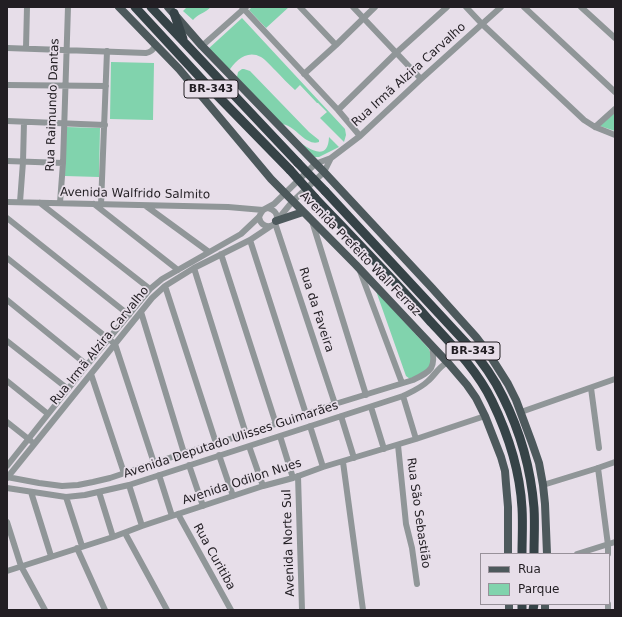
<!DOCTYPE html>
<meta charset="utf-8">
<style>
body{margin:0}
#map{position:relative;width:622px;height:617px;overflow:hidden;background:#e7dee9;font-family:"DejaVu Sans",sans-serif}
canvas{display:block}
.frame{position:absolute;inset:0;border:8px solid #221e23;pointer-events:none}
.legend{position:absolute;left:480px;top:553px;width:130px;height:52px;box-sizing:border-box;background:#e7dee9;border:1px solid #98919a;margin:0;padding:5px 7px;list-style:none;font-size:12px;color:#221e23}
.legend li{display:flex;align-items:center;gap:8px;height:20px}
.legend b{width:20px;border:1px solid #98919a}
</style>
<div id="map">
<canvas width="622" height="617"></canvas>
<div class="frame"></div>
<ul class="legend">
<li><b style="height:5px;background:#4d595c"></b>Rua</li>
<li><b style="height:11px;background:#81d3ad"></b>Parque</li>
</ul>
</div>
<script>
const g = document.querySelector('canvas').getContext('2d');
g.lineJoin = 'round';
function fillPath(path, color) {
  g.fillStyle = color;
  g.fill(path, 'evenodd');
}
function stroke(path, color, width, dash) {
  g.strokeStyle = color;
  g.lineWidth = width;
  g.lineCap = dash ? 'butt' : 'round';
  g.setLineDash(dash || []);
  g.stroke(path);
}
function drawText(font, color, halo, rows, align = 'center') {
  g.font = font + ' "DejaVu Sans",sans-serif';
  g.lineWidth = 3.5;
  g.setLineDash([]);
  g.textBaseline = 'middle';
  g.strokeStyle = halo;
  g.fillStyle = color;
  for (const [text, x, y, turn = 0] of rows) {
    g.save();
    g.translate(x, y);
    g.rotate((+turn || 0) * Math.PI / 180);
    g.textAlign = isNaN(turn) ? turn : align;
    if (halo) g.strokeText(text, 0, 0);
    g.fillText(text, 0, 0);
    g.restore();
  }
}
const green = new Path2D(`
 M187,7H211C205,13 198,14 193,20L183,11Z
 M252,7H289L266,28L249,10Z
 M242,18L345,129L346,135L344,142L320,118L327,112L318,103H317L300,85L295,90C288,84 282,77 275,70C271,66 266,60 261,57C247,49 235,61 228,72L207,50Z
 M111,62L154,63L153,120L110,119Z
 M242,69H244L250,71L309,132L319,140V142C308,146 299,132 290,127C287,125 284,124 280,124L237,77L238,72Z
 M615,112V131L600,126Z
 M66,127L100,128L99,177L65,176Z
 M329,137L339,147L319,157H315L294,138C305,146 328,165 329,137Z
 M376,291L429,349C430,352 431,355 432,358C433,370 418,375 410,379L406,376Z`);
const minor = new Path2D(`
 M242,7L338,110L360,136
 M300,7L336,45
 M353,7L421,79
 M466,7L482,24L584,120L595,127L615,135
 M524,7L615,92
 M581,7L615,38
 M202,46L246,7
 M7,48L146,53C152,52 153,49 156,45
 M26,48L27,7
 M304,74L336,45L375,7
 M7,85L106,86
 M338,110L396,53L447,7
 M7,121L105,125
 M595,127L615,109
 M7,161L63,163
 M7,202L94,204L228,207L263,210
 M20,202L23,162L24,122
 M40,203L150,289
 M60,203L63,163L68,7
 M94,204L178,270
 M101,205L107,51
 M146,206L209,252
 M268,208C274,210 278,213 277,220
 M259,217C260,223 264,227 270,226
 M7,218L129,315
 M312,221L366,395
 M275,223L335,404
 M250,240L306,414
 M221,254L276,424
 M7,258L115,344L154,463
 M194,268L246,434
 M360,271L402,383
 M165,286L216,443
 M7,300L87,365
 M141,312L184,453
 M7,341L68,389
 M91,374L124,473
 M7,381L48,414
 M591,388L599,448
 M403,396L416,439
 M371,407L384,449
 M521,412L615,379
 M341,416L354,458
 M7,422L31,441
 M310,426L323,467
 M280,436L293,478
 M398,445L406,524L412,548L417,584
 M249,446L263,486
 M219,455L233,496
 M343,462L363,610
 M189,465L203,506
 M7,466L87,365L150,289L162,279L241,234L259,217L261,213L263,210L274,204L315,164L331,158L360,136L421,79L501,7
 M598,468L608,545V554
 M159,475L172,516
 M298,476L302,610
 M7,477L39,483L62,486L78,485L93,482L110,478L184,453L246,434L335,404L413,380C432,371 436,368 432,346
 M7,478L152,298L165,286L194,268L250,240L274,224L292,202L324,172L331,158
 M129,485L142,526
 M543,485L598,468L615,462
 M7,488L66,497L85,495L129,485L403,396C411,392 421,388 428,381C434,376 438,368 446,363L449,364
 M31,492L51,556
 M99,492L113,537
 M66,497L82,546
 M178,514L231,610
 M7,522L21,566L45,610
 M125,533L167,610
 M77,548L105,610
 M577,554L615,542
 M7,571L113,537L142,526L172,516L263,486L293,478L323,467L416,439L485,416
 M608,604V610`);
const major = new Path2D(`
 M119,7L179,69L271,179L356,265L449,364L467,385L476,398L485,416L501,457L505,471L506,484L508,507V554
 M168,7L202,46L324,172L432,288L476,337L489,354L508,384L516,400L532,443L539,463L543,485L545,504L547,554
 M276,221L303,212
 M509,604V610
 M545,610V604`);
const highway = new Path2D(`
 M135,7L207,85L290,170
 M151,7L298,163
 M174,13L183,39
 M325,191L467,344C481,360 494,378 503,397C520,431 531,470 534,508C535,523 534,539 534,554
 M315,198C353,238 392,278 429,320C452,345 477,370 492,401C508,434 520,472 522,508C523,524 522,539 522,554
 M522,610V604
 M533,610L534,604`);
const highwayBridge = new Path2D(`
 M298,163L325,191
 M290,170L315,198`);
const shields = [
 [211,89,54],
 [473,351,54]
];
const shieldNames = [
 ["BR-343",211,89],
 ["BR-343",473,351]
];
const streetNames = [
 ["Rua Irmã Alzira Carvalho",409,75,-42],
 ["Rua Raimundo Dantas",53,105,-88],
 ["Avenida Walfrido Salmito",135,194,1],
 ["Avenida Prefeito Wall Ferraz",360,254,46],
 ["Rua da Faveira",316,310,72],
 ["Rua Irmã Alzira Carvalho",100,346,-51],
 ["Avenida Deputado Ulisses Guimarães",231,440,-18],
 ["Avenida Odilon Nues",242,482,-18],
 ["Rua São Sebastião",418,513,82],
 ["Avenida Norte Sul",289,543,-92],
 ["Rua Curitiba",214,557,61]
];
fillPath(green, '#81d3ad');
stroke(minor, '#909698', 6);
stroke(major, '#4d595c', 8);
stroke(highway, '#364347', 9);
stroke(highwayBridge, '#364347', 9);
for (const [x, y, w] of shields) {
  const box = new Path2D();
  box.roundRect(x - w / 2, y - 9, w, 18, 3);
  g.fillStyle = '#e7dee9';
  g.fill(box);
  stroke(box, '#221e23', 1);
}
drawText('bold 11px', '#221e23', null, shieldNames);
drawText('12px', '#221e23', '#e7dee9', streetNames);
</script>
